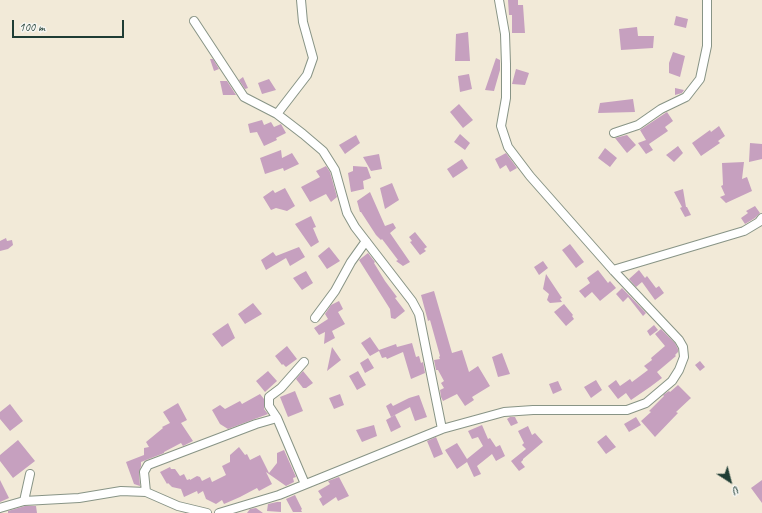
<!DOCTYPE html>
<style>
body{margin:0}
#map{position:relative;width:762px;height:513px;overflow:hidden;background:#f2ead8;font-family:Caveat,sans-serif}
canvas{display:block}
.north{position:absolute;left:710px;top:461px;width:40px;height:40px;-webkit-text-stroke:3px #f6f6f2;paint-order:stroke;rotate:144deg;font-size:11px;font-weight:700;line-height:16px;text-align:center;color:#1f3d34}
.north::after{content:'';display:block;margin:auto;width:14px;height:18px;background:#1f3d34;clip-path:polygon(50% 0,100% 100%,50% 72%,0 100%)}
.scale{position:absolute;left:12px;top:20px;width:112px;height:18px;box-sizing:border-box;border:2px solid #1f3d34;border-top:0;padding-left:5px;font-size:12px;line-height:14px;white-space:nowrap;color:#1f3d34;-webkit-text-stroke:3px #f6f6f2;paint-order:stroke}
</style>
<div id="map">
<canvas width="762" height="513"></canvas>
<div class="north">U</div>
<div class="scale">100 m</div>
</div>
<script>
const g = document.querySelector('canvas').getContext('2d');
g.lineJoin = 'round';
function fillPath(path, color) {
  g.fillStyle = color;
  g.fill(path, 'evenodd');
}
function stroke(path, color, width, dash) {
  g.strokeStyle = color;
  g.lineWidth = width;
  g.lineCap = dash ? 'butt' : 'round';
  g.setLineDash(dash || []);
  g.stroke(path);
}
const building = new Path2D(`
 M508,0H518V5H523L525,33H512V15H509Z
 M676,16L688,19L686,28L674,25Z
 M637,27L638,36H654L653,48L621,50L619,29Z
 M468,32L470,61H455L456,34Z
 M673,52L685,56L680,77L669,73V63Z
 M496,58L500,60V70L494,91L485,90Z
 M210,59H213L219,69L214,71Z
 M516,69L529,73L525,85L512,84Z
 M469,74L472,89L460,92L458,76Z
 M243,77L248,88L245,89L239,80Z
 M269,79L276,90L262,94L258,83Z
 M220,81H227L236,95H223Z
 M675,88L684,90L682,93L675,95Z
 M633,99L635,112L598,113L600,103Z
 M459,104L473,120L463,128L450,112Z
 M667,112L673,121L665,127L668,131L649,144L653,150L646,154L638,143L646,140L640,130Z
 M262,120L264,125L271,122L274,127L281,124L286,133L276,138L277,140L264,146L257,132L250,133L248,124Z
 M719,126L725,136L718,141L720,143L701,156L692,143L710,130L711,132Z
 M460,134L470,143L465,150L454,142Z
 M356,135L360,143L345,154L339,145Z
 M627,135L636,145L627,153L615,138Z
 M750,143L762,144V159L749,162Z
 M678,146L683,153L674,162L666,155Z
 M605,148L617,158L610,167L598,158Z
 M281,150L282,158L292,153L299,164L284,171L283,168L265,174L260,158Z
 M506,153L517,168L510,172L506,165L500,169L495,159Z
 M379,154L382,169L371,171L363,157Z
 M462,159L468,168L453,178L447,169Z
 M744,162L742,179L747,177L752,191L726,203L720,197L725,195L721,186L723,185L722,163Z
 M326,166L330,172L337,197L331,202L326,194L310,202L301,187L320,177L316,171Z
 M353,166L367,167L371,178L363,181L364,189L351,192L348,173L353,171Z
 M392,183L399,200L385,209L380,188Z
 M285,188L295,206L287,211L276,208L271,210L263,197L273,190L275,193Z
 M683,189L686,207H687L691,215L685,217L680,208L682,207L674,192Z
 M370,192L385,226L393,223L396,228L390,233L410,262L403,266L396,261L398,260L382,239L381,240L376,235L361,212H360L357,201Z
 M755,206L760,213L755,218L745,224L741,218L748,213L746,211Z
 M311,216L316,227L313,228L319,242L311,247L295,224Z
 M415,232L427,247L424,249L426,251L420,255L410,242L412,241L409,237Z
 M6,238L7,241L12,240L13,245L8,249L0,251V241Z
 M570,244L584,262L576,268L562,250Z
 M299,247L305,257L290,266L286,258L266,270L261,260L273,252L276,256Z
 M329,247L340,261L327,269L318,256Z
 M368,253L375,262L374,263L385,281L397,297L395,298L405,311L395,319L391,318L390,309L359,260Z
 M543,261L548,268L539,275L534,267Z
 M598,270L608,283L610,281L616,288L600,301L592,292L585,298L579,291L590,283L587,278Z
 M639,270L645,278L647,276L656,288L659,286L664,293L655,300L642,282L636,287L629,279Z
 M306,271L313,283L302,290L293,278Z
 M546,274L562,298L560,299L562,302L550,303L547,300L549,294L543,289Z
 M622,288L646,313L643,316L628,297L623,302L616,294Z
 M434,291L452,353L462,350L469,372L478,366L490,386L472,397L474,400L465,406L457,394L443,401L441,397L440,390L444,388L441,383L444,381L438,370H436L434,360L440,359L439,357L440,356L430,320L428,321L421,295Z
 M339,301L343,309L338,312L345,324L332,331L335,338L324,344L325,332L319,335L314,328L328,319L325,314L331,305Z
 M253,303L262,314L245,324L238,314Z
 M564,304L573,315L572,316L574,319L566,326L554,312Z
 M228,323L235,338L222,347L212,334Z
 M654,325L658,330L650,336L647,331Z
 M661,329L675,343L678,349V352L675,355L676,356L657,372L662,378L650,387L631,400L626,393L618,399L608,386L616,380L620,386L630,379L632,382L648,370L644,366L652,360L651,358L665,346L655,334Z
 M370,337L379,350L396,344L397,347L412,343L416,357L419,356L421,363L423,362L425,373L411,379L403,352L387,359L386,357L382,358L379,351L370,356L361,343Z
 M287,346L297,359L286,367L283,364L282,365L275,356Z
 M332,347L341,360L327,371Z
 M502,353L510,374L498,377L492,357Z
 M368,358L374,368L365,373L360,363Z
 M700,361L705,367L700,371L695,365Z
 M268,371L277,381L265,392L256,381Z
 M303,371L313,383L306,388H303L296,379Z
 M358,371L366,385L357,390L349,376Z
 M596,380L602,390L591,398L584,387Z
 M558,381L562,390L553,394L549,384Z
 M678,385L691,398L676,412L678,413L655,437L641,421L651,412L649,411L664,396L663,395L669,391L670,392Z
 M295,391L303,411L288,417L280,397Z
 M260,394L264,399V409L268,414L228,429L220,424L212,410L220,405L225,409L240,401L242,404Z
 M340,394L344,405L334,409L329,398Z
 M419,395L427,417L415,421L410,407L391,417L386,406L391,403L393,406L409,398Z
 M178,403L187,420L181,423L193,441L183,446L181,443L164,452V453L141,462V466L139,473L140,486L134,484L126,462L144,455V448L149,447L146,442L163,428L162,427L170,423L163,412Z
 M10,404L23,421L10,431L0,419V412Z
 M395,415L401,427L391,432L386,420Z
 M510,417H515L518,423L511,426L507,419Z
 M636,417L641,425L629,432L624,424Z
 M374,425L377,436L362,442L356,430Z
 M482,425L488,439L490,438L496,447L500,445L505,456L496,461L492,454L477,466L481,474L474,477L467,462L457,469L445,450L457,443L467,459L483,446L478,437L472,439L468,431Z
 M528,426L532,435L535,433L543,442L523,459V460L521,462L525,467L519,471L511,461L526,449L522,445L524,443L518,431Z
 M606,435L616,447L606,454L597,442Z
 M436,437L443,454L434,458L427,441Z
 M18,440L35,461L13,478L0,461V455Z
 M239,447L245,455L247,454L250,460L260,455L269,473L277,463V453L284,450L296,477L293,478L294,482L286,486L266,472L272,484L259,491L257,488L240,497L224,504L222,500L216,504L206,499L203,491L198,494L197,491L184,497L181,489L172,487L168,483L167,484L160,472L170,467L171,469H175L180,476L184,474L187,480L190,479V480L197,476L200,477L202,481L210,477L212,482L226,475L222,466L230,462V455Z
 M339,477L349,496L338,501L336,497L323,506L319,499L322,497L318,491L330,484L328,481Z
 M0,480L9,498L0,502Z
 M762,480V503L751,488Z
 M295,495L302,509L301,510L302,512H293L286,499Z
 M277,502H281V512L267,511L268,504Z
 M25,506H36L37,513H8V511Z
 M256,508L263,513H247L250,509Z`);
const minor = new Path2D(`
 M194,21L244,97L277,114L303,134L323,151L335,170L347,213L355,227L412,301L419,314L442,429
 M277,114L307,75L313,58L303,22L301,0
 M614,133L638,125L661,109L686,97L700,79L707,46V0
 M613,270L744,231L759,222L762,218
 M315,318L335,291L351,262L366,241
 M304,362L281,388L269,397V406L277,418L305,484
 M146,492L144,472L148,465L256,424L277,418
 M24,501L30,474
 M0,508L24,501L79,498L121,491L146,492L178,506L207,513
 M219,513L279,495L442,429L504,412L533,410H627L646,403L672,381L679,370L684,357L683,347L679,340L613,270L530,176L508,147L501,126L506,98V64L505,34L499,0`);
fillPath(building, '#c6a0bf');
stroke(minor, '#889486', 10);
stroke(minor, '#fff', 8);
</script>
